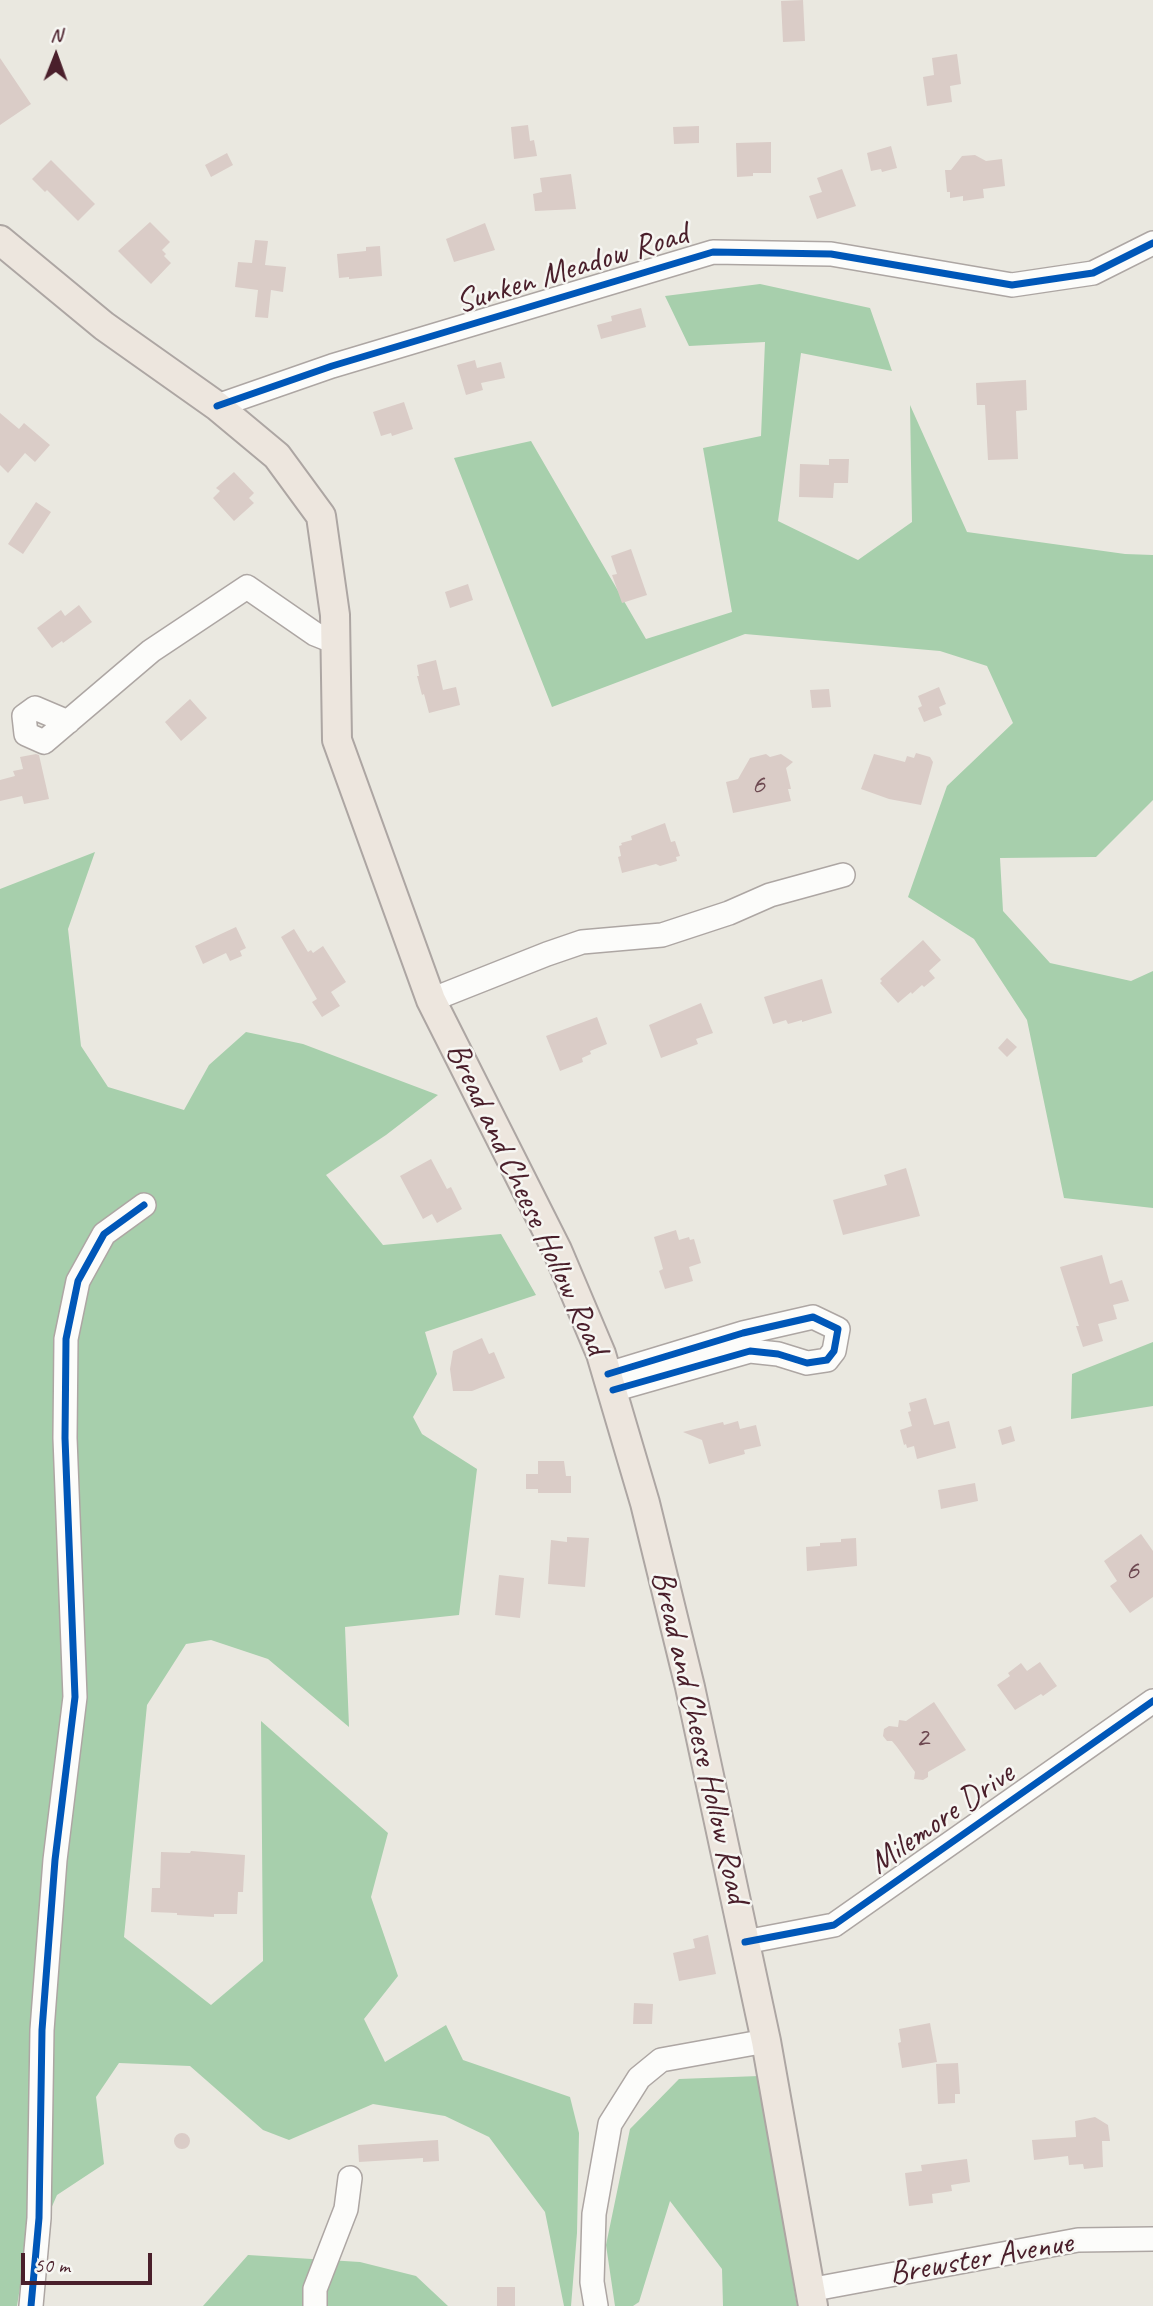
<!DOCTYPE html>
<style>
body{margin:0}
#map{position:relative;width:1153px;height:2306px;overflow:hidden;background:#eae8e0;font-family:Caveat,sans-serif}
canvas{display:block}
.north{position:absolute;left:21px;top:21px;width:70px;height:70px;-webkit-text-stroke:5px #f6f6f2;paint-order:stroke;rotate:1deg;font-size:19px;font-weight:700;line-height:28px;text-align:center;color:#4a1f2b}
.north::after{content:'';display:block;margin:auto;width:24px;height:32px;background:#4a1f2b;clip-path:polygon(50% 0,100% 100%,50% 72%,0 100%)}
.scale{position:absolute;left:21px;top:2253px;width:131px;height:32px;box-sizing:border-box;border:4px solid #4a1f2b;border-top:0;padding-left:9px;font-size:21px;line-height:24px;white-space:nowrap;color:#4a1f2b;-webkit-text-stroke:5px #f6f6f2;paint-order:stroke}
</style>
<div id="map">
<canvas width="1153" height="2306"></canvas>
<div class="north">N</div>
<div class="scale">50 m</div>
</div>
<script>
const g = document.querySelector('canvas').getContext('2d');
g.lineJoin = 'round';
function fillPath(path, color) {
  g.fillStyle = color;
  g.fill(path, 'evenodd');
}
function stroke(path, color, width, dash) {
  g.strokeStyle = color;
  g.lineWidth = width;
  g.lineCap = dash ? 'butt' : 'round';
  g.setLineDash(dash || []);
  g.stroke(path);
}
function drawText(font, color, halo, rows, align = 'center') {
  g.font = font + ' Caveat,sans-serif';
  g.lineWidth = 5;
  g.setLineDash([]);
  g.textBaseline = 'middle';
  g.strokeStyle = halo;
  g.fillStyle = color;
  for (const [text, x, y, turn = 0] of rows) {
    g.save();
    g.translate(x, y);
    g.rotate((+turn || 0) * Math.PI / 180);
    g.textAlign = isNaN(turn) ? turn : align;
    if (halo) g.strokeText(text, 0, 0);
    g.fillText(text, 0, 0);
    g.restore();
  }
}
const forest = new Path2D(`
 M760,284L870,308L892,371L801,353L778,521L858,560L912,522L910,405L967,532L1125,554L1153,555V800L1096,857L1000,858L1003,911L1050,963L1131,981L1153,971V1208L1064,1198L1027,1020L974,939L908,897L947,786L1013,723L987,666L940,651L745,634L552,707L454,458L531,441L646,639L732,612L703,448L761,436L765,342L689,346L665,296Z
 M95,852L68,929L81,1046L108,1087L184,1110L209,1065L246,1032L303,1044L438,1095L386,1135L326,1175L383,1245L501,1234L536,1295L425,1332L437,1374L413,1417L422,1434L477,1469L459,1615L345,1627L349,1727L268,1659L211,1640L186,1644L147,1705L124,1937L211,2005L263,1961L261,1721L388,1833L371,1897L398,1976L364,2019L385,2062L446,2025L463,2060L570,2097L579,2133L577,2233L571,2306H564L545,2212L489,2137L445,2116L373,2104L289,2140L263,2130L190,2066L119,2063L96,2097L104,2164L57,2195L22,2275L17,2306H0V889Z
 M1153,1342V1406L1071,1419L1072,1374Z
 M759,2076L797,2306H723L722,2269L670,2201L639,2302L633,2306H615L606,2245L630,2129L679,2079Z
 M248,2255L360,2262L416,2276L448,2306H203Z`);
const building = new Path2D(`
 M803,0L805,41L783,42L781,1Z
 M957,54L961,84L950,86L952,102L927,106L923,77L934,75L932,58Z
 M0,58L31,104L0,125Z
 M528,125L530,141L534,140L537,156L514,159L511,127Z
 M699,126V143L674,144L673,127Z
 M771,142V173H753V176L737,177L736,143Z
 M891,146L897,168L882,172L881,169L871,171L867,153Z
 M227,153L233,165L211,177L205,165Z
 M975,155L986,161L1002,159L1005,186L983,189L984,198L963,201V196L950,198V192H947L945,170H951L962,156Z
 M51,160L95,204L78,221L47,190L45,192L32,179Z
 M842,169L856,206L817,219L809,196L822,192L817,178Z
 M571,174L576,209L535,211L533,194L542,192L540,178Z
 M150,222L170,242L162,250L166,254L164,256L171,263L151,284L118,251Z
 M485,223L495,250L454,262L446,239Z
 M255,240L268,241L265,265L286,267L283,292L271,290L268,318L255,317L258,290L235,287L238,262L252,263Z
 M380,246L382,276L349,279V277L339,278L337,254L366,251V247Z
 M641,308L646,327L601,339L597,325L612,321L611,316Z
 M475,360L477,368L501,362L505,378L481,383L483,390L466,395L457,365Z
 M1026,380L1027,410L1016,411L1018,459L988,460L985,405H977L976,383Z
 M404,402L413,429L392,436L391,433L381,436L373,412Z
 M0,413L19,429L24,423L50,445L35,462L25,453L8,473L0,465Z
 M829,459H849L848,483H834L833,498L799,497L800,464L829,465Z
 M234,472L254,493L249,498L254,503L234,521L213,498L220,491L216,488Z
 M36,502L51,512L23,554L8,544Z
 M631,549L647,595L622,603L612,575L617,574L611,556Z
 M468,584L473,600L450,608L445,592Z
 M79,605L92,622L63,643L62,641L52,648L37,628L61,610L65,616Z
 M436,660L443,690L456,687L460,705L429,713L424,694L422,695L417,676H419L417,665Z
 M939,687L946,704L939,707L942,715L924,722L918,708L922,706L918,696Z
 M829,689L831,707L812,708L810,690Z
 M190,699L207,718L181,741L165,722Z
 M916,753L930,757L933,762L921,805L889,799L861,789L874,754L905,762L907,756L914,758Z
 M36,754L39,755L49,799L24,804L22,796L0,801V780L15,776L13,771L23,769L20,757Z
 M766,754L770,757L781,754L793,762L786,768L791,789H788L791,801L733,813L726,782L738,779L750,758Z
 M665,823L671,842L675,841L680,856L676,857L677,861L660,866L656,864L622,873L618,857L621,856L619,846L622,845L621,843L632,840L631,836Z
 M236,927L246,948L240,951L242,956L230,961L226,953L203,964L195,946Z
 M294,929L308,952L311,950L313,953L323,946L346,982L331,992L340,1006L322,1017L312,1002L317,999L281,937Z
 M923,940L941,960L929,971L935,978L924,987L922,985L912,994L911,992L898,1003L880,983L882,981L880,979Z
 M822,979L832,1013L802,1022V1020L788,1024L786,1020L773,1024L764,997Z
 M701,1003L713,1033L696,1039L698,1044L661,1058L649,1025Z
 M597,1017L607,1044L590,1051L591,1054L582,1058L583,1062L560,1071L546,1036Z
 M1007,1038L1017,1047L1007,1057L998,1048Z
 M431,1159L447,1189L451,1187L462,1209L437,1223L432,1214L423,1219L400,1176Z
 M906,1168L920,1216L843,1235L833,1200L887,1185L884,1175Z
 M676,1230L679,1240L689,1237L690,1240L694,1239L701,1263L689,1267L693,1281L665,1289L659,1271L663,1269L654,1237Z
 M1102,1255L1110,1284L1122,1280L1129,1301L1113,1305L1117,1319L1098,1324L1103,1341L1083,1347L1076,1326H1079L1060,1267Z
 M482,1338L489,1354L494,1352L505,1378L472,1391H453L450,1369L453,1351Z
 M926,1398L934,1425L949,1421L956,1448L917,1459L914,1446L907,1448L906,1444L904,1445L900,1430L912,1426L908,1412L911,1411L909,1403Z
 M738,1421L740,1429L756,1425L761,1446L744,1450L745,1454L709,1464L702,1440L683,1432L723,1422L724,1425Z
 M1011,1426L1015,1441L1002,1445L998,1430Z
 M538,1461H564L566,1476H571V1493H538V1489H526V1474H538Z
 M975,1483L978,1501L941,1509L938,1490Z
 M1141,1534L1153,1551V1597L1130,1613L1110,1586L1117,1581L1104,1561Z
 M567,1537L589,1538L585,1587L548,1584L551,1540L567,1542Z
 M856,1538L857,1566L807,1571L806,1547L820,1546V1543L841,1542V1539Z
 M499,1575L524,1578L520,1618L495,1615Z
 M1040,1662L1057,1686L1043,1696L1041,1694L1015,1710L997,1685L1010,1676L1008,1673L1021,1663L1027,1671Z
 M934,1702L966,1750L928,1772V1777L923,1780L914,1779L915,1772L897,1747L892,1741H887L883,1736L884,1729L889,1726L898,1727L899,1720L906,1721Z
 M191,1851L245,1855L243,1892H238L237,1914H214V1917L177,1915V1913L151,1912L152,1888H160L161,1852L190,1853Z
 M708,1935L716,1974L679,1981L673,1953L695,1948L693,1939Z
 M634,2003L653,2004L652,2024H633Z
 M930,2023L937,2062L902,2068L898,2043L901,2042L899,2029Z
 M958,2063L960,2094H955V2103L938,2104L936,2064Z
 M1095,2117L1108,2125L1110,2141H1102L1103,2167L1084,2169L1083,2164L1069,2165L1068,2156L1034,2160L1032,2140L1076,2137L1075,2121Z
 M174 2141a8 8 0 1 1 16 0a8 8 0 1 1-16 0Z
 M438,2140L439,2161L423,2162V2158L359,2162L358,2145Z
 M967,2159L970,2182L951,2185L952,2191L932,2194L933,2203L909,2206L905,2173L922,2171L921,2165Z
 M497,2287H515V2306H497Z`);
const minor = new Path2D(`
 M217,406L332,366L713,252L831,254L1012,285L1093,273L1153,243
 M68,722L35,708L24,716L26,734L44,742L151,651L247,587L315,634L335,642
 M431,1000L547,954L582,942L662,935L729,913L770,895L843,875
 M608,1374L743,1333L813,1317L838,1329L834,1351L827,1360L807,1363L778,1354L750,1351L613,1390
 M745,1942L834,1925L1153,1701
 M809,2290L1078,2240L1153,2239
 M31,2306L39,2218L42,2030L55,1860L75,1697L65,1438L66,1339L78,1281L104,1234L144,1205
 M315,2306V2289L346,2209L350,2178
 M596,2306L592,2282L594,2214L610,2124L639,2078L661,2060L766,2041`);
const major = new Path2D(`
 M0,240L104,326L217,406L277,456L321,516L335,615L337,740L431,1000L557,1250L601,1354L645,1503L690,1687L766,2041L813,2306`);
const cycleway = new Path2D(`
 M217,406L332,366L713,252L831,254L1012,285L1093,273L1153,243
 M608,1374L743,1333L813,1317L838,1329L834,1351L827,1360L807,1363L778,1354L750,1351L613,1390
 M745,1942L834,1925L1153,1701
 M31,2306L39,2218L42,2030L55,1860L75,1697L65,1438L66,1339L78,1281L104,1234L144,1205`);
const numberNames = [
 ["6",758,785],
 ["6",1132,1571],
 ["2",922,1738]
];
const streetNames = [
 ["Sunken Meadow Road",572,269,-17],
 ["Bread and Cheese Hollow Road",526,1199,65],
 ["Bread and Cheese Hollow Road",699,1737,77],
 ["Milemore Drive",942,1819,-35],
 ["Brewster Avenue",981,2259,-10]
];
fillPath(forest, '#a7cfac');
fillPath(building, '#daccc7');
stroke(minor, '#ada6a3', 26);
stroke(major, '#ada6a3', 32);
stroke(minor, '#fcfcfa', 23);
stroke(major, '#ede6de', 28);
stroke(cycleway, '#0057b8', 7);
drawText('30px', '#6e4a52', null, numberNames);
drawText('33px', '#4a1f2b', '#f6f6f2', streetNames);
</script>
